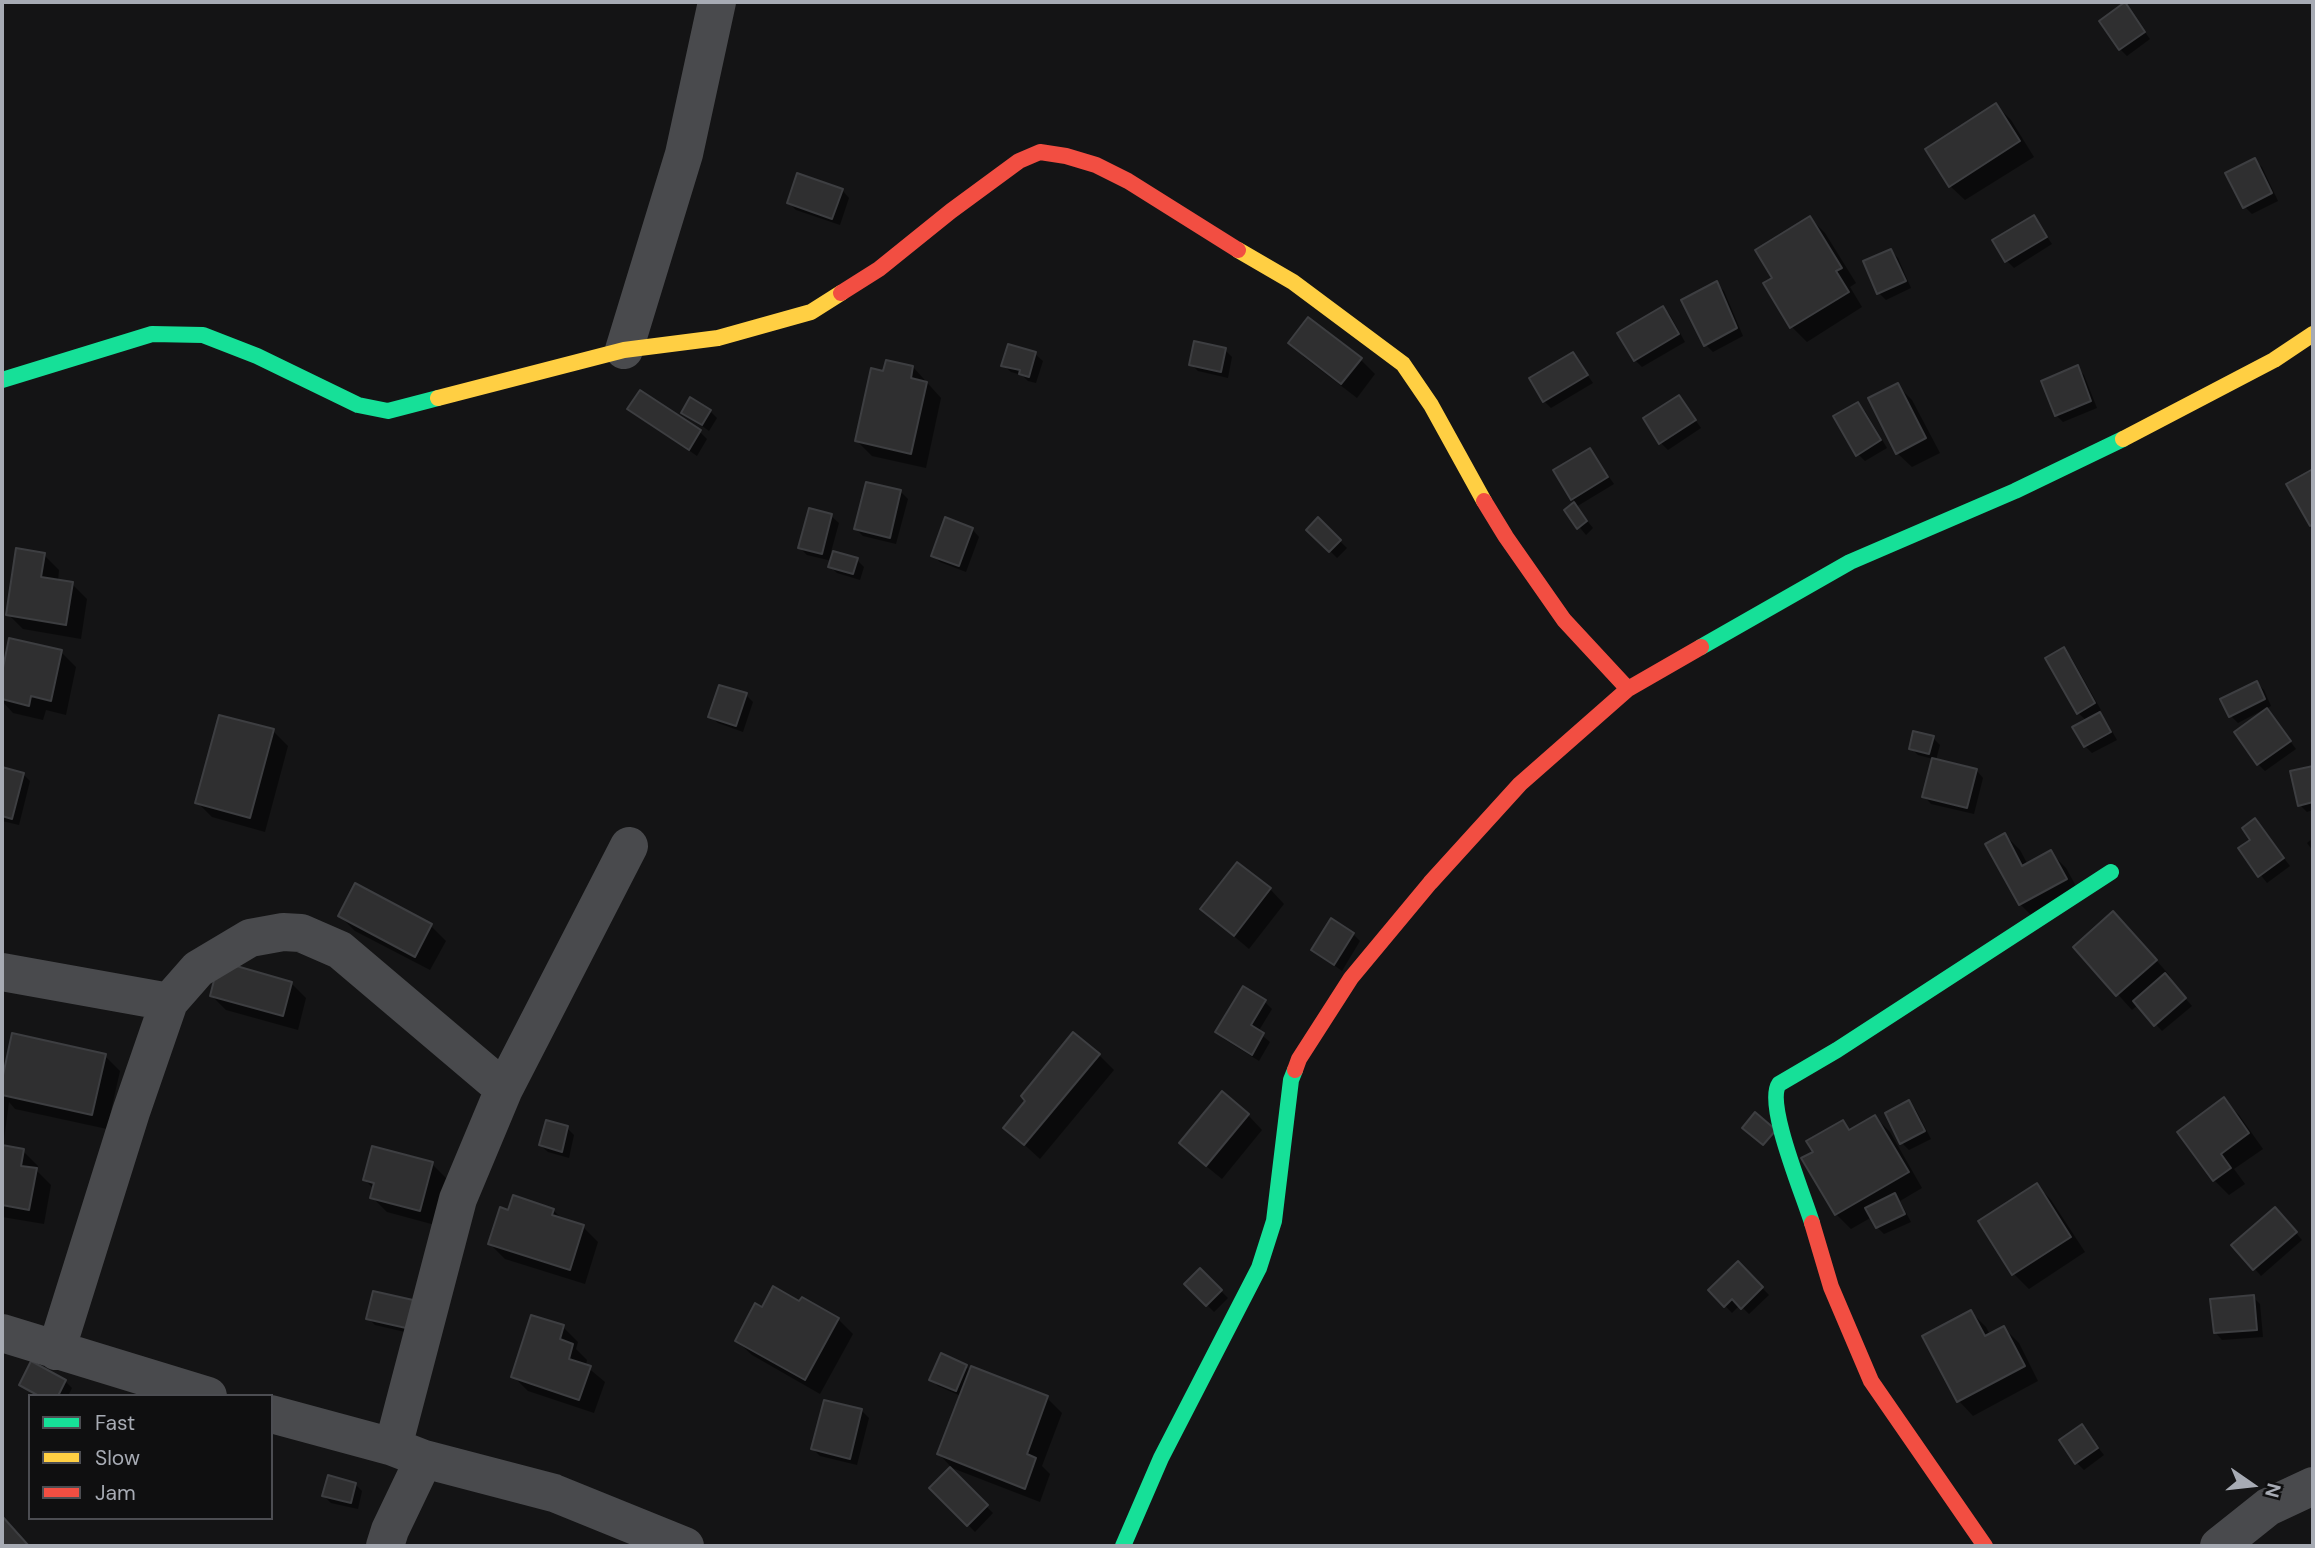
<!DOCTYPE html>
<style>
body{margin:0}
#map{position:relative;width:2315px;height:1548px;overflow:hidden;background:#141415;font-family:"DM Sans",sans-serif}
canvas{display:block}
.frame{position:absolute;inset:0;border:4px solid #a7abb4;pointer-events:none}
.legend{position:absolute;left:28px;top:1394px;width:245px;height:126px;box-sizing:border-box;background:#0f0f10;border:2px solid #4c4d52;margin:0;padding:9px 12px;list-style:none;font-size:21px;color:#a7abb4}
.legend li{display:flex;align-items:center;gap:14px;height:35px}
.legend b{width:35px;border:2px solid #4c4d52}
.north{position:absolute;left:2217px;top:1450px;width:70px;height:70px;-webkit-text-stroke:5px #0f0f10;paint-order:stroke;rotate:104deg;font-size:19px;font-weight:700;line-height:28px;text-align:center;color:#a7abb4}
.north::after{content:'';display:block;margin:auto;width:24px;height:32px;background:#a7abb4;clip-path:polygon(50% 0,100% 100%,50% 72%,0 100%)}
</style>
<div id="map">
<canvas width="2315" height="1548"></canvas>
<div class="frame"></div>
<ul class="legend">
<li><b style="height:9px;background:#16e098"></b>Fast</li>
<li><b style="height:9px;background:#ffcf43"></b>Slow</li>
<li><b style="height:9px;background:#f24e42"></b>Jam</li>
</ul>
<div class="north">N</div>
</div>
<script>
const g = document.querySelector('canvas').getContext('2d');
g.lineJoin = 'round';
function fillPath(path, color) {
  g.fillStyle = color;
  g.fill(path, 'evenodd');
}
function stroke(path, color, width, dash) {
  g.strokeStyle = color;
  g.lineWidth = width;
  g.lineCap = dash ? 'butt' : 'round';
  g.setLineDash(dash || []);
  g.stroke(path);
}
const shadow = new Path2D(`
 M2125,5L2150,39L2127,56L2120,49Z
 M1996,105L2011,120L2034,157L1965,200L1950,186Z
 M2254,160L2262,167L2278,201L2252,214L2245,207Z
 M842,190L849,198L840,225L796,210L789,203Z
 M2033,217L2052,244L2014,268L2006,260Z
 M1810,218L1825,233L1856,283L1850,287L1862,307L1807,342L1792,327L1765,284L1775,278Z
 M1891,251L1898,258L1911,288L1886,300L1879,293Z
 M1717,284L1724,291L1743,336L1713,352L1706,345Z
 M1663,308L1670,315L1685,342L1642,367L1635,360Z
 M1290,343L1360,359L1375,374L1357,398L1305,358Z
 M1009,347L1035,354L1043,361L1036,383L1028,381L1022,375L1011,372L1003,365Z
 M1225,350L1232,357L1228,378L1198,371L1191,364Z
 M1573,354L1593,383L1551,408L1544,401L1531,379Z
 M913,367L941,398L926,468L872,456L857,441L885,374Z
 M2077,368L2084,375L2097,408L2063,422L2056,415Z
 M1897,385L1912,400L1940,453L1912,467L1897,453Z
 M641,392L700,432L707,439L697,456L630,409Z
 M1679,397L1701,428L1668,450L1661,443Z
 M1858,404L1865,411L1887,448L1865,461L1858,454Z
 M710,411L717,418L709,431L683,412Z
 M1590,450L1614,484L1576,507L1593,528L1586,535L1566,511L1576,503L1572,498Z
 M901,492L908,499L896,544L863,536L856,529Z
 M831,516L839,523L831,552L857,560L864,567L860,580L837,573L830,566L832,561L807,555L800,548Z
 M1318,520L1347,548L1337,558L1309,530Z
 M972,529L979,537L966,572L940,562L933,555Z
 M44,555L59,570L58,582L72,584L87,599L81,639L23,629L8,614Z
 M11,641L61,652L76,667L66,715L46,710L43,720L13,713L2,701V681Z
 M2063,650L2071,657L2101,710L2098,712L2106,721L2117,740L2092,753L2085,746L2087,721L2078,713Z
 M2257,683L2264,690L2271,706L2266,709L2296,749L2265,771L2258,764L2263,710L2238,723L2231,716Z
 M746,695L753,702L743,732L718,723L710,716Z
 M273,731L288,746L265,832L212,817L197,802Z
 M1933,738L1940,745L1936,760L1976,770L1983,778L1974,814L1931,804L1924,796L1933,759L1918,755L1911,748Z
 M2313,768V810L2307,812L2300,805L2293,773Z
 M2,769L23,774L30,781L19,825L2,821Z
 M2255,821L2290,866L2267,883L2240,849L2252,840Z
 M2005,835L2020,850L2028,865L2051,853L2066,868L2081,895L2035,919L2020,904Z
 M2313,838V851L2307,843Z
 M1270,889L1284,904L1249,949L1202,909Z
 M340,916L431,926L446,941L430,970L355,931Z
 M2128,928L2170,976L2168,979L2192,1006L2162,1031L2138,1005L2132,1010L2075,947Z
 M1353,934L1360,941L1342,971L1313,950Z
 M291,983L306,998L298,1030L226,1010L211,995Z
 M1265,1002L1272,1009L1258,1032L1270,1042L1259,1061L1224,1039L1217,1032Z
 M14,1035L105,1056L120,1071L107,1129L15,1109L9,1102L3,1147L23,1151L38,1166L37,1171L51,1185L44,1224L2,1217V1088Z
 M1099,1055L1114,1070L1040,1159L1005,1127Z
 M2224,1100L2239,1115L2263,1149L2234,1169L2245,1184L2229,1195L2214,1180Z
 M1909,1102L1916,1110L1931,1139L1909,1150L1902,1143Z
 M1248,1115L1262,1130L1222,1179L1196,1158Z
 M1875,1117L1890,1132L1922,1188L1900,1201L1911,1222L1884,1234L1877,1227L1872,1217L1851,1229L1836,1214L1815,1152L1843,1122L1851,1131Z
 M567,1128L574,1135L569,1158L548,1152L540,1145Z
 M432,1164L447,1179L435,1225L387,1212L372,1197L374,1189L364,1179Z
 M2037,1185L2051,1200L2085,1252L2029,1289L2014,1274Z
 M553,1210L564,1221L583,1227L598,1242L585,1284L505,1259L490,1244L509,1213Z
 M2282,1216L2302,1240L2261,1276L2234,1245Z
 M1738,1263L1769,1295L1749,1314L1740,1305L1732,1313L1710,1290Z
 M1200,1270L1228,1298L1214,1312L1186,1284Z
 M374,1293L422,1336L375,1325L368,1318Z
 M2253,1297L2260,1304L2263,1337L2222,1340L2215,1332Z
 M800,1303L838,1319L853,1334L820,1394L752,1355L737,1341L762,1309Z
 M1971,1312L1986,1327L1990,1335L2004,1328L2019,1343L2038,1381L1973,1416L1959,1401Z
 M563,1327L578,1342L576,1349L587,1360L586,1366L605,1382L594,1413L528,1391L513,1376Z
 M942,1356L966,1367L971,1371L972,1368L1047,1398L1062,1413L1042,1466L1050,1474L1040,1502L952,1468L939,1454L961,1396L938,1386L931,1379Z
 M65,1381L72,1388L68,1396H36L21,1384Z
 M862,1411L869,1418L857,1465L820,1456L813,1449Z
 M2081,1426L2104,1455L2084,1470L2077,1463Z
 M950,1470L993,1513L975,1532L932,1488Z
 M355,1484L362,1491L358,1509L331,1503L324,1496Z`);
const building = new Path2D(`
 M2125,2L2145,32L2119,50L2099,21Z
 M1996,103L2020,141L1949,187L1925,149Z
 M2255,158L2272,193L2243,208L2225,173Z
 M797,173L843,189L832,219L787,203Z
 M2034,215L2047,237L2005,262L1992,240Z
 M1810,216L1842,268L1836,271L1849,292L1790,328L1763,283L1772,278L1755,250Z
 M1891,249L1906,281L1877,294L1863,261Z
 M1717,281L1737,328L1704,346L1681,300Z
 M1663,306L1679,334L1634,361L1617,333Z
 M1308,317L1362,358L1341,384L1288,343Z
 M1194,341L1226,348L1221,372L1189,365Z
 M1008,344L1036,352L1029,377L1019,374L1020,370L1001,366Z
 M1573,352L1588,375L1543,402L1529,378Z
 M886,360L913,366L911,378L927,382L911,454L855,441L871,368L883,371Z
 M2078,365L2091,401L2055,416L2041,381Z
 M1898,383L1926,438L1896,454L1868,398Z
 M640,390L701,430L689,450L627,409Z
 M1679,395L1696,420L1659,444L1643,418Z
 M690,397L711,410L702,425L681,413Z
 M1858,402L1881,440L1856,456L1833,416Z
 M1590,448L1608,477L1571,500L1553,470Z
 M2313,469V524L2310,526L2286,484Z
 M866,482L901,490L890,538L854,529Z
 M1574,502L1587,521L1577,529L1564,510Z
 M809,508L832,514L822,554L798,548Z
 M945,517L973,528L959,566L931,556Z
 M1318,517L1341,540L1329,552L1306,530Z
 M16,548L45,553L41,577L73,582L66,625L6,615Z
 M833,551L858,558L853,574L828,567Z
 M9,638L62,650L51,701L31,696L29,706L2,699V673Z
 M2064,647L2095,703L2077,714L2045,658Z
 M2257,681L2265,699L2229,717L2220,699Z
 M719,685L747,693L736,726L708,717Z
 M2267,708L2291,741L2257,765L2234,732Z
 M2100,712L2111,732L2084,747L2072,727Z
 M219,715L274,729L250,818L195,803Z
 M1913,731L1934,736L1929,754L1909,749Z
 M1932,758L1977,769L1967,808L1922,797Z
 M2313,766V802L2298,806L2290,771Z
 M2,767L24,773L12,819L2,816Z
 M2255,818L2284,858L2258,877L2238,848L2250,840L2242,828Z
 M2005,833L2022,866L2051,850L2067,879L2019,905L1985,844Z
 M1237,862L1271,888L1234,936L1200,909Z
 M355,883L432,924L415,957L338,916Z
 M2113,911L2157,960L2116,996L2073,947Z
 M1331,918L1354,933L1334,965L1311,950Z
 M219,961L292,982L283,1016L210,996Z
 M2165,973L2186,998L2154,1026L2133,1001Z
 M1243,986L1266,1000L1251,1025L1264,1033L1252,1055L1215,1032Z
 M1073,1032L1100,1054L1024,1145L1003,1128L1025,1101L1021,1096Z
 M12,1033L106,1054L92,1115L2,1095V1080Z
 M1222,1091L1249,1114L1206,1166L1179,1143Z
 M2224,1097L2249,1133L2221,1154L2231,1168L2213,1181L2177,1132Z
 M1909,1100L1925,1131L1900,1144L1885,1113Z
 M1755,1112L1776,1130L1763,1145L1742,1128Z
 M1875,1115L1909,1172L1835,1215L1801,1158L1813,1152L1806,1141L1843,1120L1849,1130Z
 M546,1120L568,1126L562,1152L539,1145Z
 M2,1145L24,1149L21,1166L37,1168L29,1210L2,1205Z
 M372,1146L433,1162L420,1211L370,1198L374,1183L363,1180Z
 M2037,1183L2071,1237L2012,1275L1978,1221Z
 M1895,1193L1905,1214L1876,1228L1865,1208Z
 M513,1195L554,1209L552,1215L584,1225L570,1270L488,1244L500,1207L508,1210Z
 M2275,1207L2297,1232L2253,1270L2231,1245Z
 M1738,1261L1763,1287L1741,1309L1732,1299L1724,1307L1708,1290Z
 M1200,1268L1222,1290L1206,1306L1184,1284Z
 M773,1286L799,1301L802,1297L839,1318L805,1380L735,1341L755,1303L762,1307Z
 M373,1291L422,1302L415,1330L366,1319Z
 M2254,1295L2257,1330L2214,1333L2210,1299Z
 M1971,1310L1985,1336L2004,1326L2025,1366L1957,1402L1922,1336Z
 M531,1315L564,1325L560,1339L573,1344L569,1359L591,1366L579,1400L511,1377Z
 M941,1353L967,1365L956,1391L929,1380Z
 M31,1361L66,1380L58,1396H39L19,1385Z
 M971,1366L1048,1396L1027,1454L1036,1458L1025,1489L937,1454Z
 M824,1400L862,1409L850,1459L811,1449Z
 M2082,1424L2098,1448L2075,1464L2059,1440Z
 M950,1467L988,1505L967,1526L929,1488Z
 M328,1475L356,1483L351,1503L322,1496Z
 M2,1516L28,1545L26,1546L2,1545Z`);
const street = new Path2D(`
 M624,350L684,154L717,2
 M2,972L169,1002
 M2,1333L208,1396
 M56,1351L131,1112L169,1002L198,969L250,938L283,932L301,933L340,950L504,1089
 M271,1414L393,1447L424,1459L554,1493L685,1546
 M393,1447L458,1199L504,1089L629,846
 M385,1546L390,1530L424,1459
 M2219,1546L2268,1507L2313,1486`);
const fast = new Path2D(`
 M2,380L152,334L203,335L257,356L358,405L388,411L438,398
 M1701,647L1850,562L2015,491L2123,439
 M1812,1223C1804,1196 1765,1104 1779,1084L1837,1050L2111,872
 M1123,1546L1161,1458L1259,1268L1274,1221L1291,1080L1295,1070`);
const slow = new Path2D(`
 M1238,250L1293,282L1403,364L1431,405L1484,501
 M438,398L624,350L718,338L811,312L841,293
 M2123,439L2274,360L2313,334`);
const jam = new Path2D(`
 M841,293L879,269L951,211L1019,161L1040,152L1066,156L1096,165L1128,181L1238,250
 M1484,501L1506,537L1564,620L1628,689
 M1295,1070L1299,1059L1351,978L1430,883L1520,784L1628,689L1701,647
 M1812,1223L1831,1287L1871,1381L1985,1546`);
fillPath(shadow, '#0007');
fillPath(building, '#2f2f30');
stroke(building, '#3d3e41', 2);
stroke(street, '#494a4d', 38);
stroke(fast, '#16e098', 16);
stroke(slow, '#ffcf43', 16);
stroke(jam, '#f24e42', 16);
</script>
